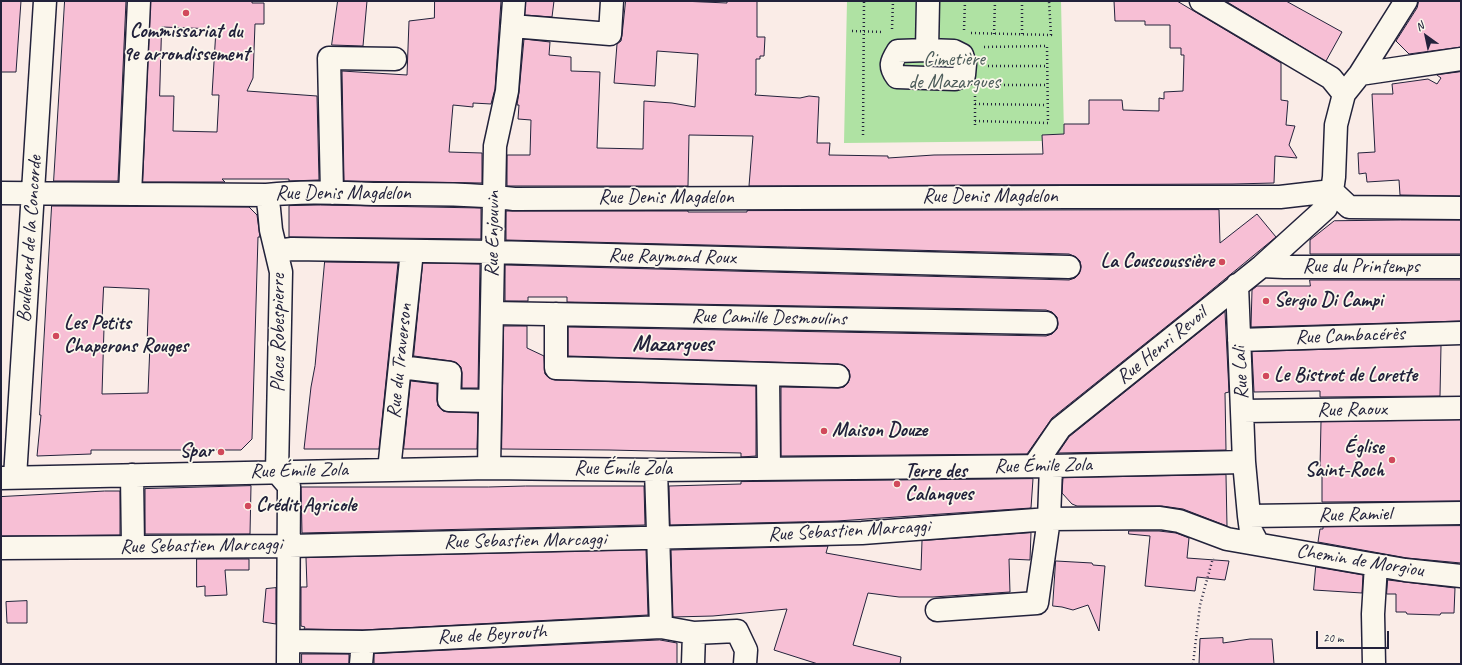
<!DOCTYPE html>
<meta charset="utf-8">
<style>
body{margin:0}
#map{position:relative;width:1462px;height:665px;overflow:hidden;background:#faece7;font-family:Caveat,sans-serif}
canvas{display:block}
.frame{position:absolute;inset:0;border:2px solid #22223b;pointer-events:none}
.north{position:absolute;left:1406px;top:16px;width:40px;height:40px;-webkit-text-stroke:3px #fbf7ec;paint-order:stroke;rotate:327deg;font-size:11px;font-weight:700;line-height:16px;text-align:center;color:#22223b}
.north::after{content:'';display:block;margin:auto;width:14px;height:18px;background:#22223b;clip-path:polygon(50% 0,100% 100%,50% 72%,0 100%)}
.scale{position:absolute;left:1316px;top:631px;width:73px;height:18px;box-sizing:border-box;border:2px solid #22223b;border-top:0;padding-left:5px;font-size:12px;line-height:14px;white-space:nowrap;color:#22223b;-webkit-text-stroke:3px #fbf7ec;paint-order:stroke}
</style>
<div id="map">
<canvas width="1462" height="665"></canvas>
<div class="frame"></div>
<div class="north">N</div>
<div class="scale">20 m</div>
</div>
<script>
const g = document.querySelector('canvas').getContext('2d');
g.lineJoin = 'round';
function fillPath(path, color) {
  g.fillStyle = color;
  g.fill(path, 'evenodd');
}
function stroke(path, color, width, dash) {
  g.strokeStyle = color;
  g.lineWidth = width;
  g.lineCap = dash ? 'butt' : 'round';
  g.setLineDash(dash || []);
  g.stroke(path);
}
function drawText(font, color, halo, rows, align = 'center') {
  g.font = font + ' Caveat,sans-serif';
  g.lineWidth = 3.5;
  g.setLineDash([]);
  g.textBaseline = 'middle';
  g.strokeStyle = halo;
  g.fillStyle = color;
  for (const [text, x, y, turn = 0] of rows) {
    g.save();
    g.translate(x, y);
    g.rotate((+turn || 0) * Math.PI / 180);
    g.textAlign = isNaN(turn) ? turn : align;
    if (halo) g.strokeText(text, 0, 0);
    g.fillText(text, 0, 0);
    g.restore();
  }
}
const green = new Path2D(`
 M847,1H1061L1064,134L1042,135V141L844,143Z`);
const building = new Path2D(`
 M1,1H21L16,72H1Z
 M65,1H126L118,181H54Z
 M151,1H252V3H264V24H255L253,78L247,91L317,96L319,180L289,181V179H222L225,182H143ZM162,27L216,29L212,95H219L217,132L173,131L174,96H160Z
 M338,1H367L363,46L332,45Z
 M435,1H501L495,89L491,104L473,103V107L453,105L449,152L482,153V183L344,181L342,71L407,75L409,21L434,18Z
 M526,1H554L552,17L525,15Z
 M626,1H681L727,3V1H757V37H765L764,56H760V59H756V92L755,95L800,98L809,96L819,97L817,143H830L829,155L888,156V158L934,155L1043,154L1042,135L1064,134V124H1089V100H1122L1123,110L1159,111V98L1164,99V92L1183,91L1184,55H1181V48H1170V25H1145V21H1115L1114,1H1177L1281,63V100L1288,101L1286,125L1295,126L1289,145L1297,158L1275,156L1274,183L1233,184L749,186L753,136L689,135L688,186H507V155H530L531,120L518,119L519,105H517L519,92L524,39L550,42L549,55L571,57V71L600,72L597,148L643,149L644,101L672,103L695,107L698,54L657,51L655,86L614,83L617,44L621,41L622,35Z
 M1226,1H1286L1342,32L1326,61Z
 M1419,1H1461V47L1409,54L1396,41L1417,8Z
 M1461,72V196L1400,195L1399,180L1367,182L1366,173L1359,174L1358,153L1375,152L1372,94H1393L1392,84L1428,79L1437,84L1441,78L1437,75Z
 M321,205L481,208V239L289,237V206Z
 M52,206L249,207L257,215L260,237H258L252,439L241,450H91V454L37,456L41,415H40ZM104,287L149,289L147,344H150L148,393L102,394L104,328H102Z
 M1219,210L1220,243L1257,214L1276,237L1197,302L1052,418L1027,454L781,456V387L838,388L844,387L848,383L850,377L849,370L845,366L838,364L568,356V327L1046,336L1052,334L1057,329L1058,324L1057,317L1052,312L1046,310L567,302V297H528V301H505V265L1069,280L1075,278L1079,274L1081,267L1080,261L1076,257L1069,254L506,240V211H688V212H747V211Z
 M1401,220H1461V254H1310V240L1334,221Z
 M325,262L398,263L379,449H304L311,387L315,366Z
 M423,263L480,264L478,388H462V373L461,367L457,363L451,361L414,356Z
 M1310,280H1461V321L1251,327L1252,290L1257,286H1310Z
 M1225,312L1229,392L1225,393L1226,450L1058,453L1069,437Z
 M504,326H527V348L544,356L545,374L549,378L555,380L756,386V456L741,457V453L609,450L502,449Z
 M1441,346L1440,396L1320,397V391L1254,392L1252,352Z
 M411,381L437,384V400L438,406L443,411L449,412L478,413L477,449H404Z
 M1461,420V501L1322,502V468H1320L1321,422Z
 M1226,475L1227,526L1183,509L1162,506H1077L1072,504L1062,493L1063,478Z
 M1033,479L1031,508L837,521L670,525L669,486L741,484V482Z
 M251,486L250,534H145V489Z
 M526,486H644L645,525L302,533L301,487H488Z
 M105,491H120V535L1,536V497Z
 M1461,526V563L1407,558L1318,542L1320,529H1323V527Z
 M1129,531H1159L1176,533L1189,538L1187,558L1229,561L1225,580L1197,577L1195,591L1145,586L1150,536L1129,534Z
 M1031,533L1030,560L1009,559L1010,592L933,597H899L868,593L853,645L901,657L900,664H818L774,650L787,609L713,616L673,617L671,550L828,546L826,553L921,570L922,541Z
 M646,550L648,615L363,630L304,629L305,627L301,626V587H307L306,558Z
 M197,559H249V570H225L227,595L205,596V586L197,587Z
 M1056,561L1092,563L1093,565L1105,566L1099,631L1088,605L1073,610L1062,607L1053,606Z
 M1316,567L1363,575L1362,593L1314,590Z
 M1388,580L1455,588L1454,613H1441L1440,615L1407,614L1406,612H1396V594H1387Z
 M276,588V624L263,622L266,589Z
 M27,601V623H7L6,602Z
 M1223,638V643L1250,639H1272L1274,664H1199L1200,639Z
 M660,640L677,643V664H374V654Z
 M302,654H349V664H302Z`);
const path = new Path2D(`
 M892,29L893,1
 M964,30L965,1
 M852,31L884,32
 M971,33L1051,35L1049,1
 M994,34L995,1
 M1022,34V1
 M988,66H1047
 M984,85H1047
 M975,104L1047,105
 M975,121L1048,123L1047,46L983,47
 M975,125V96
 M863,135L864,1
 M1193,664L1200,605L1213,558`);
const minor = new Path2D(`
 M1201,1L1331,78L1344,94
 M512,26L610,34L612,1
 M927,50L954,51L962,55L965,64L964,75L955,79L897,77C889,66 891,62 898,51Z
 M927,50L928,1
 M1360,74L1461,59
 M1332,191L1349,207L1461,208
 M1,193L267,195C303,191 340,193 376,194C422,194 468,193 514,199L1069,197H1280L1332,191
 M332,193L329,58L395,59
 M130,194L139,1
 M267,195L269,209L271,230L281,272L277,472L289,486L288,664
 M276,251L292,249L492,252L1069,267
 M1262,266L1284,267H1461
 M1237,285L1244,462L1249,516L1251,531L1258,544
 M492,313L1046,323
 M556,314V368L838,376
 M1239,340L1461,333
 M400,367L450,373L449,400L490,401
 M768,375L769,469
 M1243,411L1461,408
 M1034,466L1060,428L1262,266L1326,208L1332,191L1334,177L1336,125L1344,94L1360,74L1406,1
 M489,468L495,146L507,91L514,1
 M389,470L412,251
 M656,470L661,627
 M132,475L133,547
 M15,477L45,1
 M1,478L489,468L656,470L1051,466L1244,462
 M1249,516L1461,513
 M1,548L289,546L862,533L1049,519L1160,518L1179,521L1227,539L1405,570L1461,576
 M937,610L1037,603L1049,519L1051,466
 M289,641L363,642L661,627L694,633L737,631L746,650L745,664
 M361,664L363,642
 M693,664L694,633
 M1374,664L1373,614L1376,565`);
const markers = [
 [186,13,4,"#d1495b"],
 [1222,262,4,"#d1495b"],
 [1266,301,4,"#d1495b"],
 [56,336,4,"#d1495b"],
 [1266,376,4,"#d1495b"],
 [824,431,4,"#d1495b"],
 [221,452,4,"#d1495b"],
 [1392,460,4,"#d1495b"],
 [897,484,4,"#d1495b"],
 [248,506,4,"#d1495b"]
];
const poiNames = [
 ["Commissariat du",186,32,"center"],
 ["9e arrondissement",186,55,"center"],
 ["La Couscoussière",1214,262,"right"],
 ["Sergio Di Campi",1274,301],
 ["Les Petits",64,324],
 ["Chaperons Rouges",64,347],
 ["Le Bistrot de Lorette",1274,376],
 ["Maison Douze",832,431],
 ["Église",1384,448,"right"],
 ["Saint-Roch",1384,471,"right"],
 ["Spar",213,452,"right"],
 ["Terre des",905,472],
 ["Calanques",905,495],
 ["Crédit Agricole",256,506]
];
const parkNames = [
 ["Cimetière",954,60],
 ["de Mazargues",954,83]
];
const streetNames = [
 ["Rue Denis Magdelon",343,194],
 ["Rue Denis Magdelon",990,197],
 ["Rue Denis Magdelon",666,198],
 ["Rue Enjouvin",493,234,-89],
 ["Boulevard de la Concorde",30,239,-86],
 ["Rue Raymond Roux",672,257,1],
 ["Rue du Printemps",1361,267],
 ["Rue Camille Desmoulins",769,318,1],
 ["Place Robespierre",279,333,-90],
 ["Rue Cambacérès",1350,336,-2],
 ["Rue Henri Revoil",1162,346,-39],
 ["Rue du Traverson",400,361,-84],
 ["Rue Lali",1241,373,-93],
 ["Rue Raoux",1352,410,-1],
 ["Rue Émile Zola",1043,466,-1],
 ["Rue Émile Zola",623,469],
 ["Rue Émile Zola",299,471,-1],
 ["Rue Ramiel",1355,515,-1],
 ["Rue Sebastien Marcaggi",849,531,-3],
 ["Rue Sebastien Marcaggi",525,541,-1],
 ["Rue Sebastien Marcaggi",201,546,-1],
 ["Chemin de Morgiou",1360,561,9],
 ["Rue de Beyrouth",492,635,-3]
];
const quarterNames = [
 ["Mazargues",673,345]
];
fillPath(green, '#afe2a3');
fillPath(building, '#f7bfd5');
stroke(building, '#22223b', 1);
stroke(minor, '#22223b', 25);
stroke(path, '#22223b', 2.5, [1, 3]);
stroke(minor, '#fbf7ec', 22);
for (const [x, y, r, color] of markers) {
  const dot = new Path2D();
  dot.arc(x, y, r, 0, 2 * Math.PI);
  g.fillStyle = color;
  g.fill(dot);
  stroke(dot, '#fbf7ec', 1.5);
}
drawText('bold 20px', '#22223b', '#fbf7ec', poiNames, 'left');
drawText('20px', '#4c5c5a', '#fbf7ec', parkNames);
drawText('20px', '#22223b', '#fbf7ec', streetNames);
drawText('bold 22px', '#22223b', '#fbf7ec', quarterNames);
</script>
